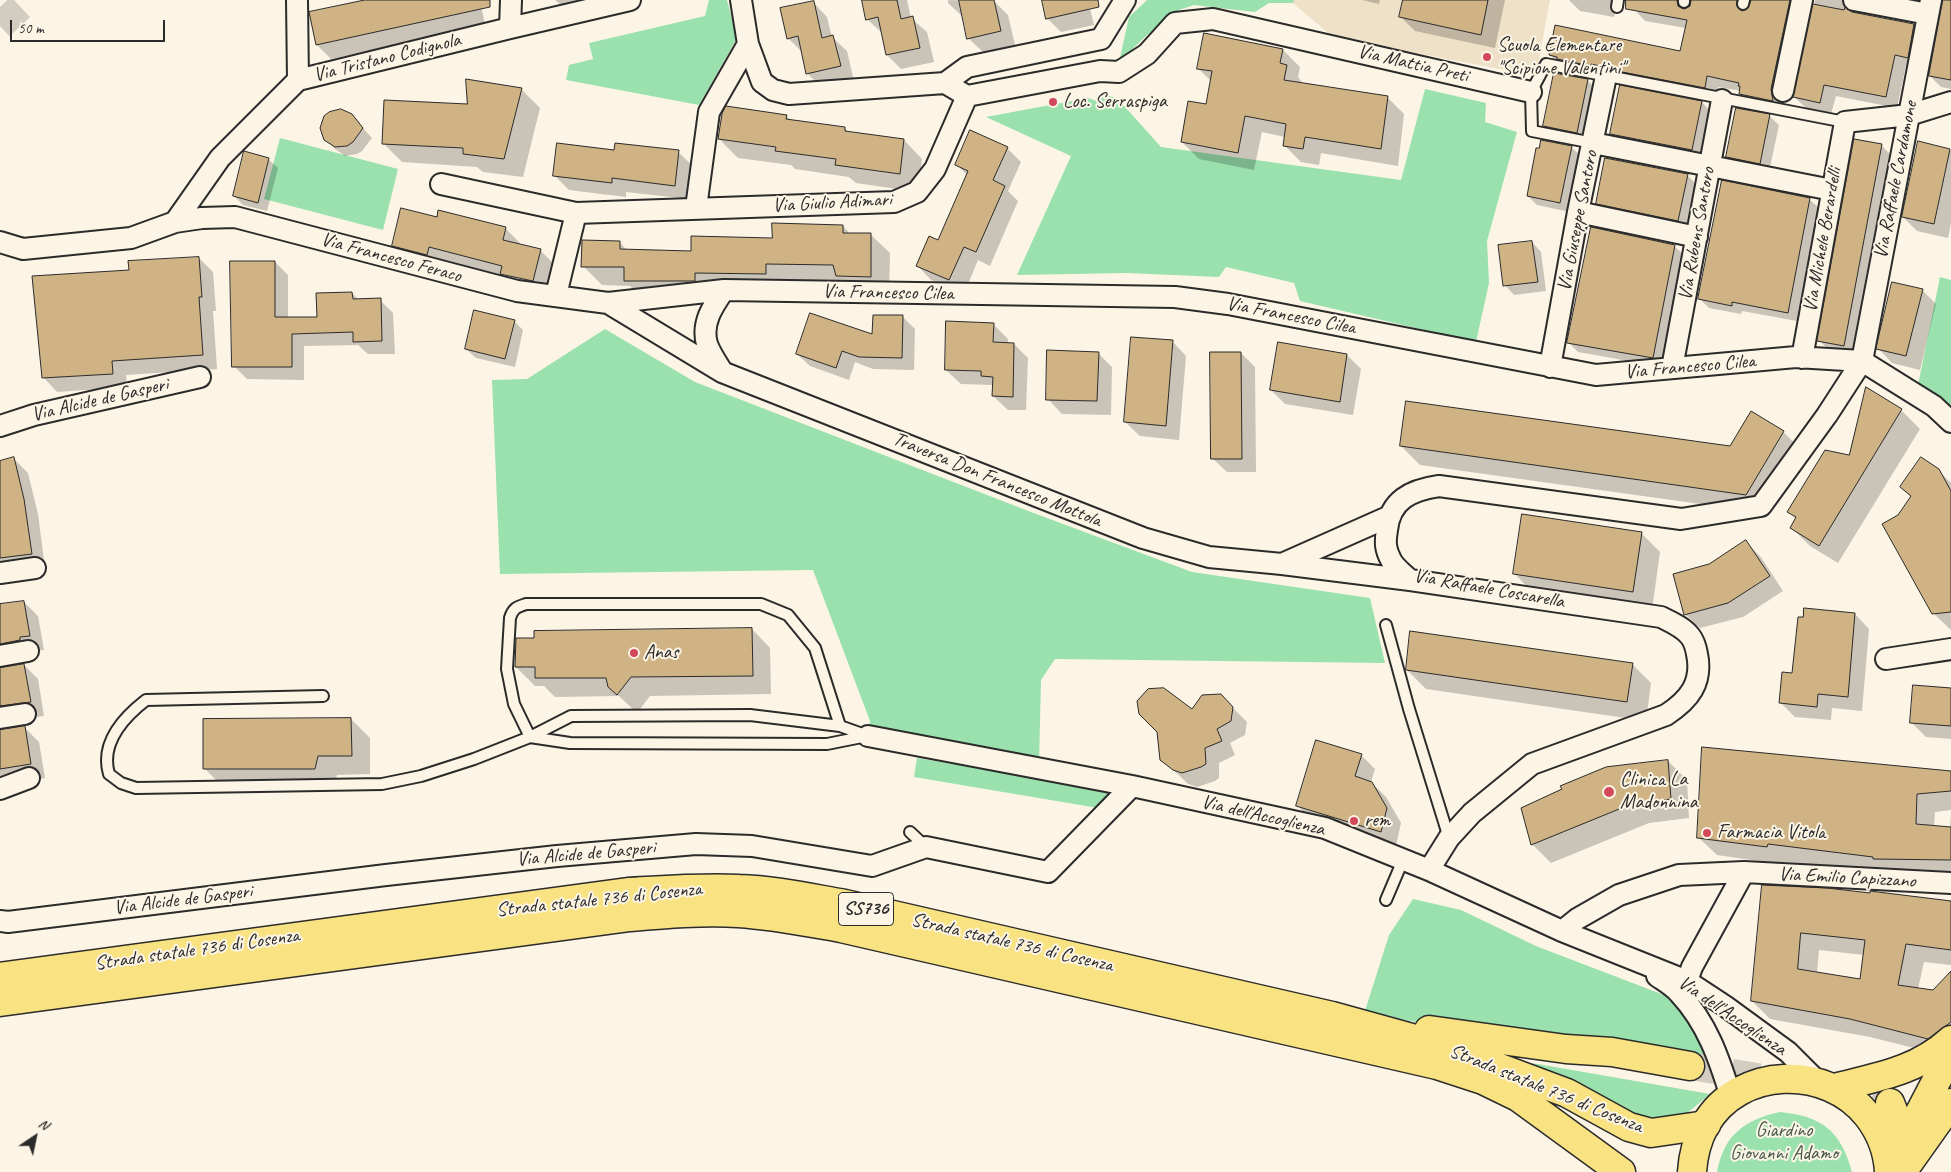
<!DOCTYPE html>
<style>
body{margin:0}
#map{position:relative;width:1951px;height:1172px;overflow:hidden;background:#fcf5e5;font-family:Caveat,sans-serif}
canvas{display:block}
.north{position:absolute;left:10px;top:1112px;width:50px;height:50px;-webkit-text-stroke:4px #fcf5e5;paint-order:stroke;rotate:34deg;font-size:14px;font-weight:700;line-height:20px;text-align:center;color:#2b2b2b}
.north::after{content:'';display:block;margin:auto;width:18px;height:22px;background:#2b2b2b;clip-path:polygon(50% 0,100% 100%,50% 72%,0 100%)}
.scale{position:absolute;left:10px;top:20px;width:155px;height:22px;box-sizing:border-box;border:2px solid #2b2b2b;border-top:0;padding-left:6px;font-size:15px;line-height:18px;white-space:nowrap;color:#2b2b2b;-webkit-text-stroke:4px #fcf5e5;paint-order:stroke}
</style>
<div id="map">
<canvas width="1951" height="1172"></canvas>
<div class="north">N</div>
<div class="scale">50 m</div>
</div>
<script>
const g = document.querySelector('canvas').getContext('2d');
g.lineJoin = 'round';
function fillPath(path, color) {
  g.fillStyle = color;
  g.fill(path, 'evenodd');
}
function stroke(path, color, width, dash) {
  g.strokeStyle = color;
  g.lineWidth = width;
  g.lineCap = dash ? 'butt' : 'round';
  g.setLineDash(dash || []);
  g.stroke(path);
}
function drawText(font, color, halo, rows, align = 'center') {
  g.font = font + ' Caveat,sans-serif';
  g.lineWidth = 4;
  g.setLineDash([]);
  g.textBaseline = 'middle';
  g.strokeStyle = halo;
  g.fillStyle = color;
  for (const [text, x, y, turn = 0] of rows) {
    g.save();
    g.translate(x, y);
    g.rotate((+turn || 0) * Math.PI / 180);
    g.textAlign = isNaN(turn) ? turn : align;
    if (halo) g.strokeText(text, 0, 0);
    g.fillText(text, 0, 0);
    g.restore();
  }
}
const built = new Path2D(`
 M1294,0H1550L1536,76L1333,37L1293,3Z`);
const green = new Path2D(`
 M709,0H727L736,34V40L699,105L566,80L569,65L593,59L589,43L705,16Z
 M1147,0H1294L1293,3H1269L1255,12L1194,5L1179,10L1147,35L1119,62L1129,17Z
 M1425,89L1486,103L1485,122L1517,132L1487,241L1489,283L1476,342L1300,301L1294,283L1226,267L1219,277L1127,273L1017,275L1071,156L986,117L1088,98L1097,101L1106,95L1117,98L1161,147L1401,180Z
 M280,138L398,169L383,230L264,199Z
 M1940,277L1951,280V409L1918,385Z
 M605,329L695,382L1031,512L1192,572L1370,598L1385,663L1055,659L1041,680L1039,763L869,733L870,721L813,570L500,574L492,380L527,379Z
 M917,758L1111,790L1098,808L914,777Z
 M1413,899L1461,910L1536,946L1677,1000L1701,1032L1711,1067L1364,1014L1389,935Z
 M1532,1063L1710,1094L1679,1120L1648,1127L1548,1082Z
 M1780,1112C1822,1116 1841,1131 1852,1172H1717C1724,1135 1744,1120 1780,1112Z`);
const shadow = new Path2D(`
 M370,0H480L485,25L331,59L317,45L310,13Z
 M555,0H584L561,5Z
 M863,0H907L911,18L927,32L934,62L901,69L887,55L882,33L867,19Z
 M948,0L994,1L1008,15L1015,45L983,52L968,38L963,17L948,3Z
 M1043,0H1088L1094,25L1061,32L1047,18Z
 M1362,0H1380L1379,4Z
 M1404,0H1505L1495,48L1415,31L1401,17Z
 M1569,0H1618L1614,17L1580,11Z
 M1635,0H1813L1805,3L1782,101L1783,111L1751,105L1740,94L1741,91L1718,87L1716,98L1561,66L1550,55L1681,53L1686,28L1645,21L1634,9Z
 M1815,0H1861L1856,4L1853,12L1914,25L1925,36L1919,68L1906,65L1897,108L1836,96L1831,114L1806,108L1794,97Z
 M1873,0H1938L1933,4Z
 M1944,0H1951V89L1941,87L1930,76Z
 M813,2L827,17L832,37L847,51L854,81L822,88L808,74L802,52L788,38Z
 M1283,50L1300,67L1298,77L1303,84L1387,97L1404,114L1398,166L1321,153L1319,165L1301,162L1284,145L1285,137L1262,132L1254,170L1199,159L1182,142L1207,106L1212,82L1198,68Z
 M1587,80L1597,90L1586,142L1554,135L1545,126Z
 M521,89L540,108L523,177L483,172L477,167L402,162L383,143L468,106Z
 M1702,102L1711,112L1701,159L1621,143L1611,134Z
 M351,115L372,138L362,151L357,154L345,156L335,149L325,139Z
 M786,116L790,120L845,128L849,133L904,140L922,159L918,192L856,183L849,177L795,169L791,165L738,158L719,139Z
 M1769,116L1779,125L1769,172L1737,166L1728,157Z
 M1881,145L1900,164L1863,364L1837,359L1819,340Z
 M1571,147L1581,156L1570,212L1537,205L1528,196Z
 M1007,148L1021,162L1008,191L1018,201L990,266L978,260L964,294L931,280L917,265L938,241L967,175L956,164Z
 M1950,150L1951,151V223L1948,238L1917,231L1903,217Z
 M615,151L678,152L693,166L689,199L626,192V197L569,190L555,176Z
 M268,159L278,168L267,211L243,205L234,196Z
 M1687,175L1696,184L1687,230L1606,213L1597,203Z
 M1809,199L1819,208L1797,321L1742,311L1741,314L1709,308L1699,298Z
 M439,212L506,229L520,243L519,245L541,251L555,265L548,295L516,288L504,276L443,261L442,269L407,260L393,245L438,218Z
 M843,226L850,234L871,235L890,253L889,295L644,300L630,286L602,285L583,266L619,242L628,251L692,252Z
 M1532,242L1541,252L1546,291L1514,295L1505,285Z
 M1674,246L1684,255L1662,367L1578,352L1569,343Z
 M199,258L213,272L216,311H213L217,369L126,375L127,387L57,392L43,377L130,271Z
 M275,262L288,275V318H319L352,293L359,300H380L393,313L395,354H368L358,345L304,346V380L247,379L234,366Z
 M1922,290L1936,304L1920,370L1892,363L1878,348Z
 M903,317L915,329L914,370L873,369L855,362L849,380L810,366L797,354L873,336Z
 M514,321L523,330L515,367L476,358L466,349Z
 M993,324L1008,339V344H1014L1028,358L1026,410H1008L993,396L994,387L992,385L961,384L946,370Z
 M1172,341L1186,356L1179,440L1140,436L1125,422Z
 M1098,353L1112,367L1111,415L1062,414L1048,399Z
 M1241,353L1255,367L1256,472H1227L1212,458Z
 M1347,355L1361,369L1353,415L1285,404L1271,390Z
 M1867,389L1901,410L1920,429L1838,563L1810,546L1791,527L1796,519L1789,512L1850,456Z
 M1783,432L1802,450L1765,513L1420,465L1401,446L1731,448Z
 M14,459L28,473L38,514L45,568L0,574V462Z
 M1938,470L1951,483V630L1933,613L1899,516L1911,497L1901,487Z
 M1641,533L1660,552L1652,610L1533,593L1515,574Z
 M1746,542L1760,556L1783,591L1743,617L1700,628L1685,614L1710,565Z
 M24,602L38,616L44,650L33,651L7,661L1,668L24,665L38,679L44,716L12,720L6,723L4,730L24,727L39,742L45,778L0,785V606Z
 M1805,610L1855,614L1869,629L1862,711L1832,708L1831,720L1795,717L1781,703L1794,674Z
 M752,629L770,648L771,694L650,696L637,713L619,696L555,697L544,686H535L516,667Z
 M1632,664L1651,683L1646,721L1426,689L1407,670Z
 M1951,689V739L1926,737L1912,723Z
 M1220,695L1247,722L1245,735L1230,743L1235,755L1219,763V778L1215,781L1197,787L1188,784L1162,759L1192,711Z
 M351,719L370,738V774L337,775L334,787L224,788L205,769Z
 M1361,755L1375,769L1371,782L1386,797L1401,823L1396,846L1312,820L1298,806Z
 M1668,761L1687,780L1689,818L1649,823L1551,863L1532,844Z
 M1951,772V810L1935,812L1934,827L1950,828L1951,812V877L1891,875L1785,862V865L1717,855L1698,837Z
 M1763,886L1951,902V965L1924,962L1918,989L1933,992L1951,973V1053L1946,1056L1870,1037L1770,1019L1752,1001ZM1819,950L1864,955L1862,981L1817,973Z`);
const building = new Path2D(`
 M365,0H490V7L316,45L309,12Z
 M862,0H897L901,19L913,16L920,48L886,55L878,17L866,20Z
 M959,0H994L1001,31L967,39Z
 M1042,0H1098L1099,7L1046,19Z
 M1403,0H1488L1481,35L1399,17Z
 M1626,0H1677L1678,6L1684,9L1690,6L1691,0H1737V6L1742,11L1748,8L1751,0H1790L1771,89L1773,101L1739,94L1740,86H1738L1739,83L1707,76L1705,88L1622,72L1609,65L1600,66L1591,64V66L1557,59V57L1549,55L1555,25L1680,51L1687,20L1626,9Z
 M1943,0H1951V80L1929,76Z
 M814,1L822,38L833,35L841,66L806,74L798,36L787,39L780,8Z
 M1813,4L1844,10L1845,7L1852,12L1914,24L1908,58L1895,55L1886,97L1824,85L1820,103L1793,97Z
 M1204,33L1283,49L1280,63L1287,65L1284,80L1388,96L1381,149L1305,137L1303,149L1283,146L1286,124L1245,116L1238,153L1181,142L1188,101L1206,104L1212,71L1197,69Z
 M1554,73L1588,79L1577,133L1543,126Z
 M466,79L522,88L504,159L463,154V148L382,144L384,100L467,104Z
 M1620,85L1702,101L1692,150L1610,134Z
 M726,106L787,115L786,119L845,127V131L904,139L900,174L835,165L836,159L775,151L776,147L718,139L722,114Z
 M1736,108L1770,114L1760,164L1726,157Z
 M341,109L352,114L363,128L353,142L347,146L335,147L324,140L320,128L324,116L329,112Z
 M970,130L1008,147L993,180L1005,186L976,252L964,247L949,280L916,266L929,236L938,240L968,171L955,165Z
 M1854,139L1882,144L1844,346L1817,341Z
 M1541,140L1572,146L1560,203L1527,196L1536,148H1539Z
 M1918,141L1950,149L1934,224L1902,217Z
 M557,143L614,150L615,143L679,150L675,186L612,178V183L553,176Z
 M244,151L269,158L258,203L233,196Z
 M1605,158L1688,174L1678,221L1596,204Z
 M1722,180L1810,198L1788,313L1732,302V306L1698,299Z
 M401,208L437,217L438,210L506,227L503,240L541,249L533,281L500,274L502,266L429,247L427,255L392,246Z
 M772,223L843,225V233H871V277L836,276L833,265L766,264V274L695,273V281H624V267H581L582,240L620,241V249L691,251V236L772,238Z
 M1591,227L1675,245L1653,358L1567,343Z
 M1532,241L1538,282L1503,286L1498,245Z
 M199,257L202,297H199L203,355L112,361L113,374L42,378L32,276L129,270L128,261Z
 M230,261H275V317H317L316,293L352,292L353,299L381,298L382,341L353,342V332L292,334V367H232Z
 M1892,282L1923,289L1906,356L1876,349Z
 M474,310L515,320L505,359L465,349Z
 M810,313L872,334L873,315H903L902,358L859,357L842,351L836,368L796,354Z
 M946,321L994,323L993,342L1014,343L1013,397L992,396L993,377L981,376V371L945,370Z
 M1131,337L1173,340L1166,426L1124,422Z
 M1278,342L1347,354L1340,402L1270,390Z
 M1047,350L1099,352L1097,401L1046,400Z
 M1210,352H1241L1242,459H1211Z
 M1866,387L1902,409L1819,546L1790,528L1796,517L1787,512L1825,450L1849,455Z
 M1406,401L1730,446L1751,411L1784,431L1746,495L1400,446Z
 M14,457L24,499L32,554L0,558V461Z
 M1921,457L1939,469L1951,491V612L1932,614L1882,524L1898,515L1911,496L1900,487Z
 M1522,514L1642,532L1633,592L1513,574Z
 M1746,540L1770,576L1728,603L1684,615L1673,574L1709,564Z
 M24,601L30,636L20,637V640L0,644V604Z
 M1804,608L1855,613L1848,697L1818,694L1817,707L1779,703L1782,672L1792,673L1798,617H1803Z
 M752,628L753,676L631,677L617,695L608,687L606,678H535V667H515L516,638H534V631Z
 M1410,631L1633,663L1627,702L1406,670Z
 M24,664L31,702L0,706V668Z
 M1913,685L1951,688V726L1910,723Z
 M1164,688L1192,709L1202,695L1221,694L1233,707L1231,721L1217,729L1222,741L1205,748L1206,764L1201,767L1182,773L1173,770L1160,760L1157,732L1139,714L1137,701L1148,689Z
 M351,718L352,756H318L315,769H203V719Z
 M25,726L31,764L0,769V730Z
 M1316,740L1362,754L1355,776L1372,782L1387,808L1381,832L1296,806Z
 M1702,747L1951,771V791L1917,794L1916,824L1951,827V860L1873,859V857L1768,844L1767,847L1697,838Z
 M1668,760L1671,799L1629,805L1531,845L1521,808L1562,789L1560,786L1606,767Z
 M1762,885L1827,888L1870,893V891L1951,901V950L1906,944L1898,985L1933,990L1951,971V1022L1928,1039L1850,1019L1751,1001ZM1801,933L1865,940L1860,979L1798,969Z`);
const trunkTunnel = new Path2D(`
 M1690,1066L1781,1081
 M1831,1089L1860,1093L1890,1103`);
const motorwayTunnel = new Path2D(`
 M0,26L28,0`);
const service = new Path2D(`
 M1684,2V0
 M1743,4L1744,0
 M1617,7L1618,0
 M1593,143L1532,131L1531,92L1546,64L1845,122
 M1386,625L1409,709L1449,838
 M323,696L146,700C124,717 100,743 109,774L121,783L136,788L382,784L421,776L474,759L530,737L571,716L750,715L840,726L868,736
 M530,737L514,704L507,669L510,618C513,608 517,607 526,604H761L788,615L815,648L840,726
 M530,737L570,743L827,744L867,736
 M910,832L926,847
 M1386,900L1403,860`);
const minor = new Path2D(`
 M297,0L298,80
 M741,0L748,44L762,82L773,90L789,94L945,83
 M1854,0L1928,14
 M510,28L511,0
 M945,83L967,96L1100,71L1119,72L1147,54L1175,23L1213,19L1531,92
 M945,83L967,67L1101,39L1125,0
 M1783,91L1802,0
 M1593,143L1832,190
 M441,184L576,213L894,202L917,192L935,169L967,96
 M696,208L709,112L748,44
 M1578,212L1697,237
 M175,222L220,158L298,80L510,28L630,0
 M0,242L23,249L131,238L175,222L202,218L235,217L517,291L608,303L724,290L1175,297L1228,304L1596,375L1796,357L1862,361L1934,406L1951,422
 M556,295L576,213
 M608,303L722,372L1143,538L1209,557L1282,564L1410,580L1661,617C1671,622 1683,627 1690,636C1694,641 1696,648 1697,654C1703,683 1689,700 1666,715L1532,764L1472,813L1449,838L1429,870
 M1802,358L1845,122L1909,115L1951,102
 M1550,367L1578,212L1606,76
 M1672,368L1722,100
 M722,371C717,363 710,353 707,344C701,323 713,306 724,290
 M0,426L34,415L200,377
 M1282,564L1388,517
 M0,573L35,568
 M1410,580C1404,574 1395,568 1391,560C1385,549 1385,542 1387,530C1390,500 1411,490 1439,486L1681,519L1761,506L1827,415L1862,361L1931,0
 M0,656L28,651
 M1886,659L1951,649
 M0,718L25,714
 M868,736L1132,786L1325,828L1429,870L1562,931L1687,981L1725,1006L1788,1052L1818,1082
 M0,789L29,778
 M0,921L8,922L386,875L557,856L696,844L752,846L872,866L926,847L1048,872L1132,786
 M1562,931L1577,919L1619,895L1679,875L1744,872L1951,883
 M1657,976C1664,981 1673,986 1679,993C1707,1023 1719,1058 1731,1097
 M1687,981L1692,967L1744,872`);
const primary = new Path2D(`
 M1834,1088C1878,1077 1917,1071 1951,1040
 M1905,1141L1941,1072L1951,1062
 M1692,1172C1693,1155 1697,1140 1705,1125C1739,1066 1827,1064 1868,1116C1881,1133 1888,1151 1889,1172
 M1902,1172L1951,1103`);
const trunk = new Path2D(`
 M0,977L628,892C665,890 702,887 739,889C775,890 810,898 845,904L1332,1016L1444,1047L1567,1093L1629,1127L1651,1133L1706,1125
 M0,1002L630,917C666,914 702,911 738,913C772,915 807,922 841,928L1437,1065L1483,1080L1518,1097L1621,1172
 M1429,1030L1566,1049L1612,1052L1690,1066
 M1890,1103L1905,1141`);
const markers = [
 [1487,57,5,"#d1495b"],
 [1053,102,5,"#d1495b"],
 [634,653,5,"#d1495b"],
 [1609,792,6,"#d1495b"],
 [1354,821,5,"#d1495b"],
 [1707,833,5,"#d1495b"]
];
const shields = [
 [866,909,55]
];
const shieldNames = [
 ["SS736",866,909]
];
const poiNames = [
 ["Scuola Elementare",1497,46],
 ["\"Scipione Valentini\"",1497,69],
 ["Loc. Serraspiga",1063,102],
 ["Anas",644,653],
 ["Clinica La",1620,780],
 ["Madonnina",1620,803],
 ["rem",1364,821],
 ["Farmacia Vitola",1717,833]
];
const streetNames = [
 ["Via Tristano Codignola",387,58,-14],
 ["Via Mattia Preti",1413,64,13],
 ["Via Raffaele Cardamone",1896,180,-79],
 ["Via Giulio Adimari",832,203,-3],
 ["Via Giuseppe Santoro",1578,221,-79],
 ["Via Rubens Santoro",1697,234,-80],
 ["Via Michele Berardelli",1823,240,-80],
 ["Via Francesco Feraco",391,258,15],
 ["Via Francesco Cilea",888,293,1],
 ["Via Francesco Cilea",1291,316,11],
 ["Via Francesco Cilea",1690,367,-5],
 ["Via Alcide de Gasperi",100,400,-13],
 ["Traversa Don Francesco Mottola",997,480,22],
 ["Via Raffaele Coscarella",1489,589,10],
 ["Via dell'Accoglienza",1263,816,13],
 ["Via Alcide de Gasperi",586,854,-5],
 ["Via Emilio Capizzano",1847,878,3],
 ["Via Alcide de Gasperi",183,900,-7],
 ["Strada statale 736 di Cosenza",599,900,-6],
 ["Strada statale 736 di Cosenza",1012,943,13],
 ["Strada statale 736 di Cosenza",197,950,-8],
 ["Via dell'Accoglienza",1732,1016,34],
 ["Strada statale 736 di Cosenza",1546,1089,22]
];
const parkNames = [
 ["Giardino",1784,1131],
 ["Giovanni Adamo",1784,1154]
];
fillPath(built, '#eee1c8');
fillPath(green, '#9ae1ae');
fillPath(shadow, '#0003');
fillPath(building, '#cfb384');
stroke(building, '#2b2b2b', 1);
stroke(trunkTunnel, '#d2cdc0', 28, [28, 14]);
stroke(motorwayTunnel, '#d2cdc0', 28, [28, 14]);
stroke(service, '#2b2b2b', 14);
stroke(minor, '#2b2b2b', 24);
stroke(primary, '#2b2b2b', 31);
stroke(trunk, '#2b2b2b', 31);
stroke(service, '#fcf5e5', 10);
stroke(minor, '#fcf5e5', 20);
stroke(primary, '#f8e281', 28);
stroke(trunk, '#f8e281', 28);
for (const [x, y, r, color] of markers) {
  const dot = new Path2D();
  dot.arc(x, y, r, 0, 2 * Math.PI);
  g.fillStyle = color;
  g.fill(dot);
  stroke(dot, '#fcf5e5', 2);
}
for (const [x, y, w] of shields) {
  const box = new Path2D();
  box.roundRect(x - w / 2, y - 16.5, w, 33, 4);
  g.fillStyle = '#fcf5e5';
  g.fill(box);
  stroke(box, '#2b2b2b', 1);
}
drawText('bold 19px', '#2b2b2b', null, shieldNames);
drawText('20px', '#2b2b2b', '#fcf5e5', poiNames, 'left');
drawText('20px', '#2b2b2b', '#fcf5e5', streetNames);
drawText('20px', '#47584c', '#fcf5e5', parkNames);
</script>
